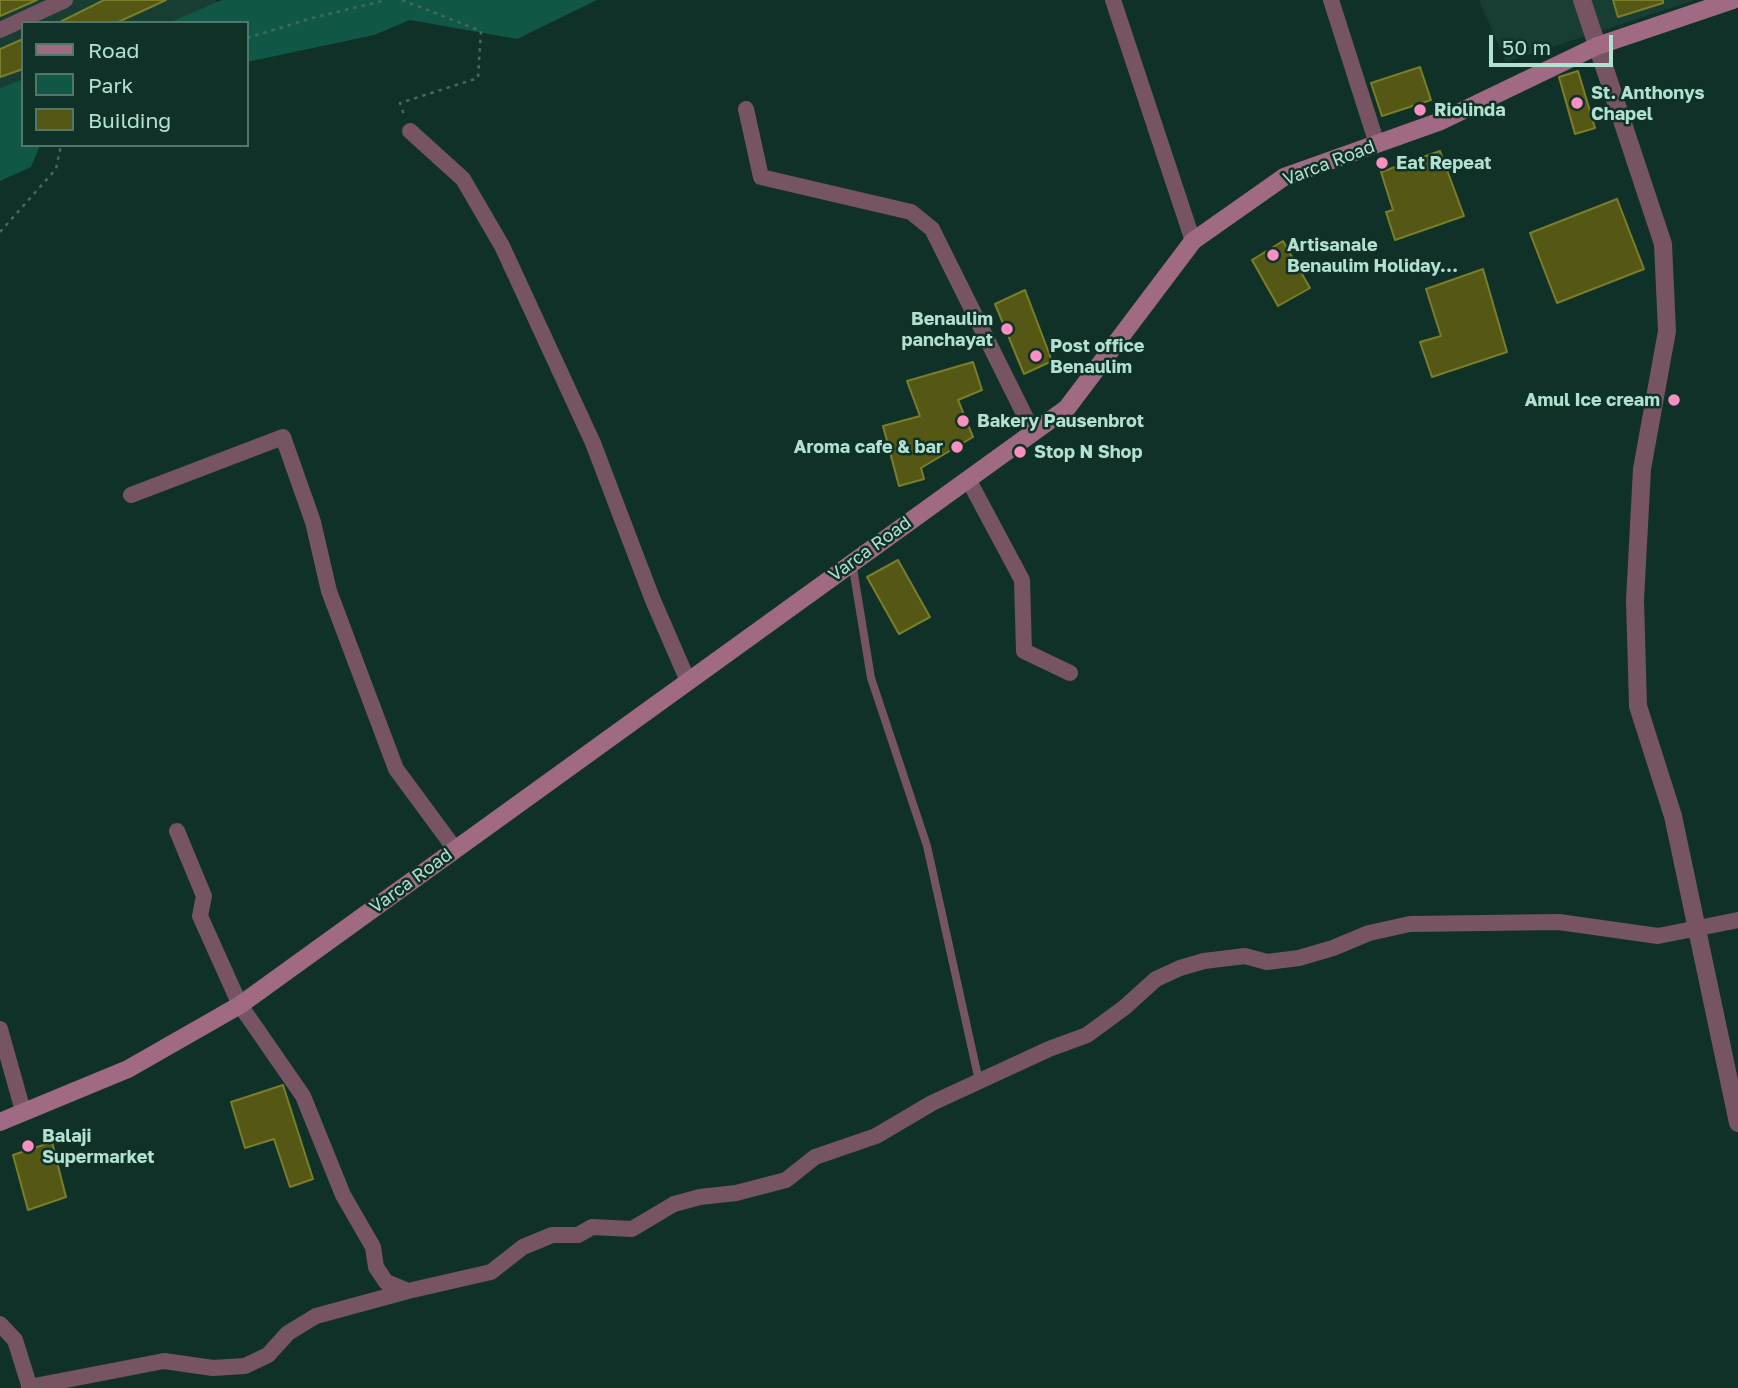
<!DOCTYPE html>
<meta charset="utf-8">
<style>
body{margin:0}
#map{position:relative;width:1738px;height:1388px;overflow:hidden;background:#103127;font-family:"Golos Text",sans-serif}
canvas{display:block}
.legend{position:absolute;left:21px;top:21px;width:228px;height:126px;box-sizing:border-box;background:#103127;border:2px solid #51776b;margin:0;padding:9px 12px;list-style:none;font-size:21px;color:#b3e1d1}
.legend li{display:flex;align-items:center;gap:14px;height:35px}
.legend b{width:35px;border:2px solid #51776b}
.scale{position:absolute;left:1489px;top:35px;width:124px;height:32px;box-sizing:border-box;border:4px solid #b3e1d1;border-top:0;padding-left:9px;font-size:21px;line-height:24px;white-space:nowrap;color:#b3e1d1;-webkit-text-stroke:5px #103127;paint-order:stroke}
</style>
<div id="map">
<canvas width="1738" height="1388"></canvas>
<ul class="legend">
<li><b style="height:9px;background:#a06b82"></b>Road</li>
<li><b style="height:19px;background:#105745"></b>Park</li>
<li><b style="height:19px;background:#555714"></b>Building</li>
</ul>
<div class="scale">50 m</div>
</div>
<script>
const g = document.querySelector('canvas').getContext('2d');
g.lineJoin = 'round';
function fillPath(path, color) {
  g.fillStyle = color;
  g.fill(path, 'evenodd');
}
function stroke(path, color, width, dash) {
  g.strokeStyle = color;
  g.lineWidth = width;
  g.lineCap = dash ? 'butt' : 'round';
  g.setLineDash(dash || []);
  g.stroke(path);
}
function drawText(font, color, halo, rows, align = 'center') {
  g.font = font + ' "Golos Text",sans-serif';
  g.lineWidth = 5;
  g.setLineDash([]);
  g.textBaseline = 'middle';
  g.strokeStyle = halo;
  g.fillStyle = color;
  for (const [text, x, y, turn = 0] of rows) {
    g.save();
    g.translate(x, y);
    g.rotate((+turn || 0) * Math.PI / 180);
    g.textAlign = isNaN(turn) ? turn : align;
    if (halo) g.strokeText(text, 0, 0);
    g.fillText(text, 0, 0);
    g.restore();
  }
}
const built = new Path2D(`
 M0,0H216L217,4L168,23H23V79L0,88Z
 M1479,0H1695L1506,62Z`);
const green = new Path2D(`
 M222,0H597L517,39L410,20L374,35L247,62V23H168Z
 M23,79V145H40L31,167L0,181V88Z`);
const building = new Path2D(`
 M0,0H37L0,16Z
 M104,0H166L116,23H58Z
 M1613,0H1663V3L1618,17Z
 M23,39V69L0,77V49Z
 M1420,67L1431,100L1382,116L1371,83Z
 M1578,71L1595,128L1575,134L1559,77Z
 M1440,151L1464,216L1395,240L1386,212L1393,210L1381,172Z
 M1617,199L1644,269L1557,303L1530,233Z
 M1283,241L1310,288L1278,306L1252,260Z
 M1483,269L1507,352L1432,377L1420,342L1441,336L1426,289Z
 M1025,290L1052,361L1024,374L995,304Z
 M973,362L982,390L958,400L973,437L921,468L924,479L899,486L883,426L920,416L907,381Z
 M898,560L930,617L899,634L867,577Z
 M283,1085L313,1179L290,1187L274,1139L245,1148L231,1102Z
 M52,1142L66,1197L28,1210L13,1155Z`);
const path = new Path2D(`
 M402,0L481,31L478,78L400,103L404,115
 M247,38L312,18L386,0
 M0,232L56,169L61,145`);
const service = new Path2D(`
 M852,562L871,678L927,846L979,1081`);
const minor = new Path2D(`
 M1113,0L1193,241
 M1331,0L1377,144
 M0,30L65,0
 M746,109L761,177L911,212L932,229L1033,432
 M410,131L463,179L502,246L593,443L652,598L688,681
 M968,479L1022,580L1024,651L1070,673
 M131,495L283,437L313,522L329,591L396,769L455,849
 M177,831L204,896L200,916L240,1005L303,1096L343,1195L373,1247L376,1267L386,1282L408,1291L491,1272L523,1247L552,1235H578L592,1227L632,1229L674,1204L700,1197L736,1193L786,1180L815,1157L876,1136L932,1103L1049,1049L1087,1035L1125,1007L1156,979L1180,968L1204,961L1245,956L1267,962L1299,958L1333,948L1369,933L1410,924L1559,922L1658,936L1738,920
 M0,1029L23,1111
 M0,1324L15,1340L30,1388
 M29,1387L164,1361L213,1368L245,1366L268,1355L288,1333L316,1316L408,1291`);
const tertiary = new Path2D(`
 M1582,0L1663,244L1667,331L1642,469L1635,600L1638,706L1673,816L1738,1123`);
const secondary = new Path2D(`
 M0,1122L128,1069L240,1005L1067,408L1193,241L1284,177L1441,121L1597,46L1733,0`);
const markers = [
 [1577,103,7,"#fc8fc1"],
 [1420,110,7,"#fc8fc1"],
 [1382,163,7,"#fc8fc1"],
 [1273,255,7,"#fc8fc1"],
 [1007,329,7,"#fc8fc1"],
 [1036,356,7,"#fc8fc1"],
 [1674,400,7,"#fc8fc1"],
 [963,421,7,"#fc8fc1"],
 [957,447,7,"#fc8fc1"],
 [1020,452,7,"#fc8fc1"],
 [28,1146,7,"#fc8fc1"]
];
const poiNames = [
 ["St. Anthonys",1591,93],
 ["Chapel",1591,114],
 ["Riolinda",1434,110],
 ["Eat Repeat",1396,163],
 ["Artisanale",1287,245],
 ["Benaulim Holiday…",1287,266],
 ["Benaulim",993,319,"right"],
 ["panchayat",993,340,"right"],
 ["Post office",1050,346],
 ["Benaulim",1050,367],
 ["Amul Ice cream",1660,400,"right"],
 ["Bakery Pausenbrot",977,421],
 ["Aroma cafe & bar",943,447,"right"],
 ["Stop N Shop",1034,452],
 ["Balaji",42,1136],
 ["Supermarket",42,1157]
];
const streetNames = [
 ["Varca Road",1329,163,-21],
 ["Varca Road",870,549,-36],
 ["Varca Road",411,881,-36]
];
fillPath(built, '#183e34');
fillPath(green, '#105745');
fillPath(building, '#555714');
stroke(building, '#7a7e2a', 2);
stroke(path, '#44695d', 2.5, [3.5, 5]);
stroke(service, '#765463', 8);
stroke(minor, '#765463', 16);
stroke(tertiary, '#765463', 18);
stroke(secondary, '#a06b82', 18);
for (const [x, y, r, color] of markers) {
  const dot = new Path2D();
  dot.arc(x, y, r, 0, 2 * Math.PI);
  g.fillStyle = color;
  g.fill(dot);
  stroke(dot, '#103127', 2.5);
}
drawText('bold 18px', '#b3e1d1', '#103127', poiNames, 'left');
drawText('18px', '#b3e1d1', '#103127', streetNames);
</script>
